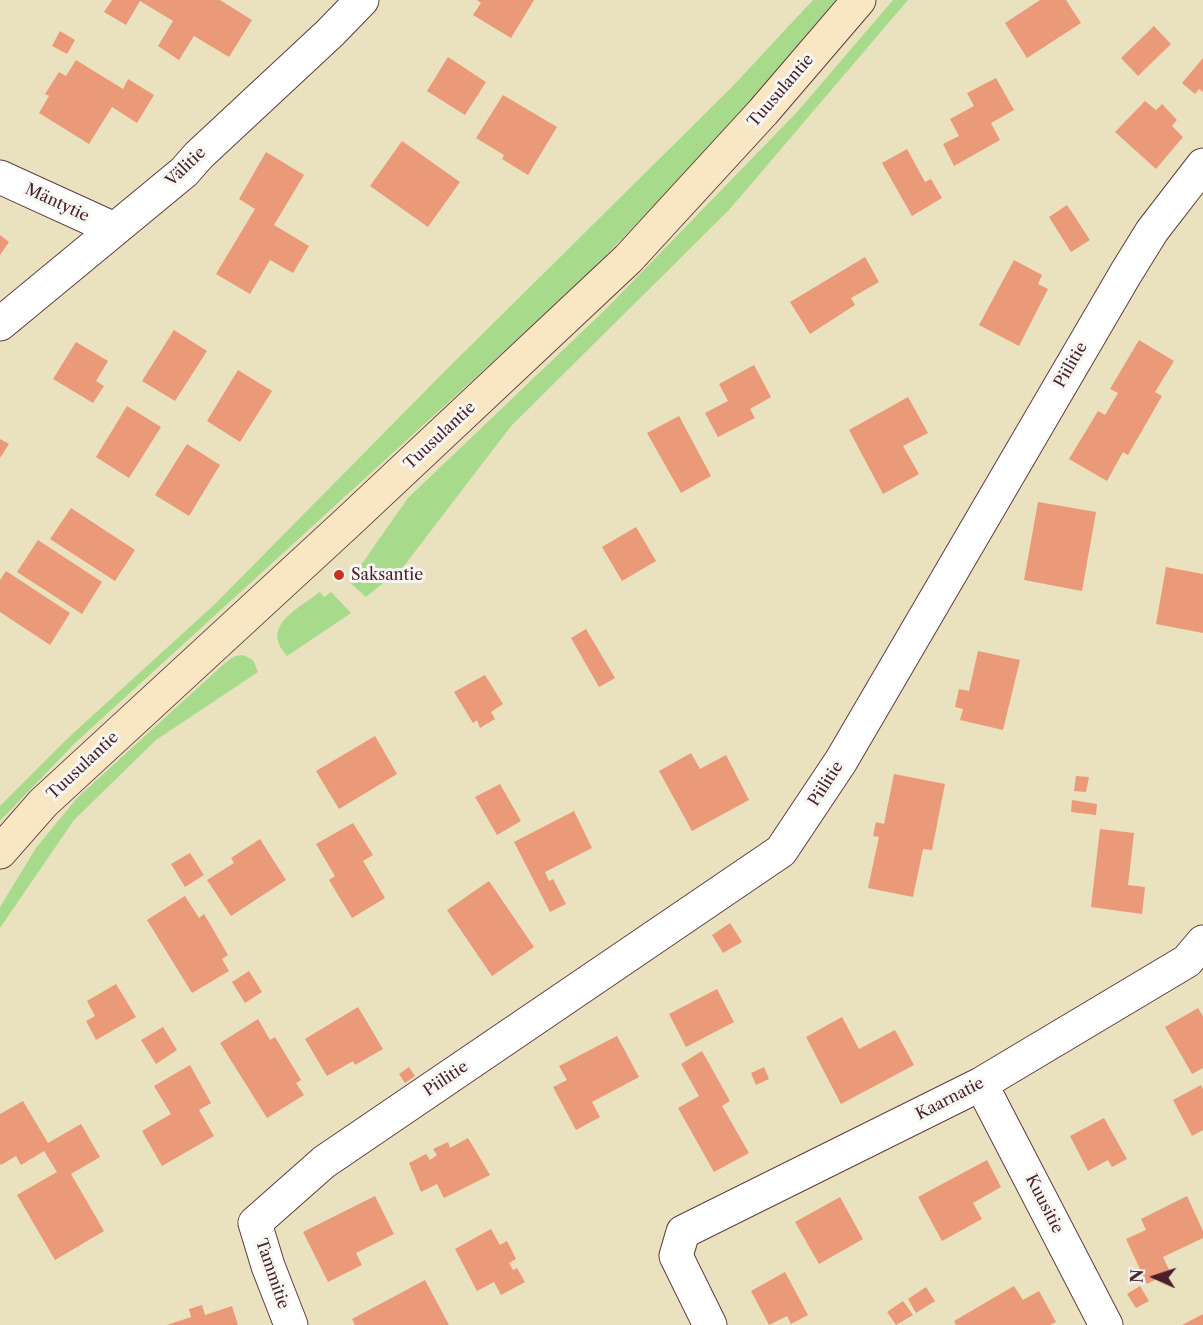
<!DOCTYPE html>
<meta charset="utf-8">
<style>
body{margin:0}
#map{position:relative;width:1203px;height:1325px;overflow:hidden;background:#eae1bf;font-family:"Libre Caslon Text",serif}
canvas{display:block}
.north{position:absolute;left:1125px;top:1247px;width:60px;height:60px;-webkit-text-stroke:4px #f6f6f2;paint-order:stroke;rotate:273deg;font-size:16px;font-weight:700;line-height:24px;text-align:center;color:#4a1f2b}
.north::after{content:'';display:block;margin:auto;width:21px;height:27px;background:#4a1f2b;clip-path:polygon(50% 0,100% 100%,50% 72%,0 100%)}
</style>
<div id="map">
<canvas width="1203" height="1325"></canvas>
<div class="north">N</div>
</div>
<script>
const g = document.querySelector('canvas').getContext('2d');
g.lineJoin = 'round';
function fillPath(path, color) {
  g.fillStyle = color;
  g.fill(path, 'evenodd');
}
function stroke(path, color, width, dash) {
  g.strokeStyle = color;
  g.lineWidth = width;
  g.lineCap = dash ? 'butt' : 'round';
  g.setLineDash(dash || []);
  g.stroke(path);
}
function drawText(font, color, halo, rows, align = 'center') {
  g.font = font + ' "Libre Caslon Text",serif';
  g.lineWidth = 6;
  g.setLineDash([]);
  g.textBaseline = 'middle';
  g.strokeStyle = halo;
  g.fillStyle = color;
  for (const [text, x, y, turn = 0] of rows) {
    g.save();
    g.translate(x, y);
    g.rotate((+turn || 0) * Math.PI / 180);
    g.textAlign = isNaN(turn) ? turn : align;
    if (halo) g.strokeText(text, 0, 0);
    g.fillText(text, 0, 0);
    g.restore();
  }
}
const green = new Path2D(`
 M813,0H841L757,99L580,282L75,743L0,821V806L68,738L215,604L446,370L731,88Z
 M893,0H908L729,210L511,426L404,566L366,597L349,582L408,498L606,309L798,111Z
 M320,592L324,597L331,592L351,613L287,656C285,653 280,648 279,644C269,621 305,604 320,592Z
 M243,655L253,660L258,672L156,740L74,820L0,928V907L36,848L77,798L225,663L235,656Z`);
const building = new Path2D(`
 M112,0H220L252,20L229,57L194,36L179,60L158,46L173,21L140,1L126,25L104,12Z
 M477,0H534L511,38L473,15L481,3Z
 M1040,0H1066L1081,23L1027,58L1005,23Z
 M1154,26L1171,44L1138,76L1121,58Z
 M60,31L75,40L67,54L52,46Z
 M448,57L486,82L465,115L427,91Z
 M1203,58V92L1199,89L1195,94L1182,83Z
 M76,60L123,89L128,79L154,95L137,123L112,107L89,144L39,113L49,96L45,94L59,72L66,76Z
 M996,78L1014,110L991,123L1000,140L954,166L943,144L959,136L950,119L974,106L967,93Z
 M503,95L557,127L528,175L502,159L504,155L476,138Z
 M1145,101L1156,110L1162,104L1177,120L1172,126L1183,137L1156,169L1115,132Z
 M402,141L460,182L428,227L370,186Z
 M907,149L925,182L931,179L942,198L912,216L882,163Z
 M266,152L304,175L274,225L309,246L293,273L270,260L250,294L216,274L255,209L239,199Z
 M1067,205L1090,240L1071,252L1049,217Z
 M0,235L9,242L0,255Z
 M865,257L879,282L851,298L855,305L810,334L790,302Z
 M1014,260L1042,275L1038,284L1048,289L1019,346L979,325Z
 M174,330L207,351L175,401L142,381Z
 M1139,340L1174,361L1155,392L1162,396L1128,455L1123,452L1107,481L1069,459L1098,411L1105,415L1118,393L1110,389Z
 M76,342L108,361L96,381L104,386L93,403L53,379Z
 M754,365L771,397L750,409L755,418L718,437L705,413L728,401L719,384Z
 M238,370L272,391L240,442L207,421Z
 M908,397L928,433L903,446L919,474L883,494L849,430Z
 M127,406L161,427L129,478L96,457Z
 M679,416L711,476L681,493L647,433Z
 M0,439L9,444L0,458Z
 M187,444L220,465L189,516L155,495Z
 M1038,502L1096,512L1082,591L1024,580Z
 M71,508L135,550L115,581L50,539Z
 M636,527L656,561L622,581L602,547Z
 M38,540L102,582L82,614L17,572Z
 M1166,567L1203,574V633L1156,624Z
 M6,571L70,613L50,645L0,612V580Z
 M586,629L615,678L599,687L571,638Z
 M978,651L1020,660L1003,730L960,720L963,709L955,707L959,689L969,691Z
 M485,675L503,704L491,712L495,719L480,728L477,720L473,723L454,692Z
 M375,736L397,774L339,809L316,771Z
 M691,753L700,769L726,755L749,800L692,831L659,771Z
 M894,774L945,784L932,850L923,849L913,897L868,888L879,837L873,836L876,822L884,824Z
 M1076,776L1089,777L1086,792L1074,791Z
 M500,784L521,821L497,835L475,797Z
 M1072,800L1097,804L1096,815L1071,812Z
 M574,811L592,848L545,872L549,881L553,879L566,904L550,912L514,842Z
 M353,823L373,855L363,861L385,898L352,918L329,880L335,876L316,844Z
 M1100,829L1134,833L1128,885L1145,887L1142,914L1091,907Z
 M260,839L286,880L231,916L207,880L234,863L231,858Z
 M190,853L204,875L185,887L171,864Z
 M489,881L534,947L492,976L447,910Z
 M185,896L199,918L204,914L228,955L222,959L229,971L192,993L147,920Z
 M730,923L742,942L723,953L712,935Z
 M249,971L262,992L245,1003L232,982Z
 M116,984L136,1017L96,1040L86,1021L95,1016L87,1001Z
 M717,989L734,1022L686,1047L669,1014Z
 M358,1007L383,1049L355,1065L353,1061L327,1076L305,1039Z
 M1198,1008L1203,1016V1068L1192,1074L1165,1027Z
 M842,1017L859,1049L895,1030L914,1065L841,1104L806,1037Z
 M258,1019L270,1040L275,1037L301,1080L296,1083L304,1095L267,1118L220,1043Z
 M163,1027L177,1050L156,1064L141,1040Z
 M617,1036L639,1077L592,1102L600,1117L576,1130L553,1087L567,1080L559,1066Z
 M702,1051L730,1101L722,1106L749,1153L714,1172L678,1108L699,1096L681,1064Z
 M190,1065L211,1103L199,1110L214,1136L162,1166L142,1131L171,1114L154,1086Z
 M409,1067L415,1076L405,1083L399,1074Z
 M764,1067L769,1079L756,1085L751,1073Z
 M1201,1085L1203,1089V1130L1192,1136L1173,1100Z
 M23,1101L48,1143L81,1124L100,1157L71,1174L104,1231L55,1260L17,1195L57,1172L44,1151L21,1165L16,1156L1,1165L0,1163V1114Z
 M1104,1118L1127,1159L1112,1167L1108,1160L1088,1171L1070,1136Z
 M468,1138L490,1175L444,1198L437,1184L421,1192L409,1163L426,1154L430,1160L437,1155L433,1149L448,1142L450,1148Z
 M987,1160L1001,1187L973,1203L982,1219L942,1241L918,1197Z
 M375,1196L394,1234L356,1253L362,1265L328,1282L303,1232Z
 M1187,1196L1203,1231V1238L1163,1257L1170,1272L1147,1284L1126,1239L1146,1230L1141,1219Z
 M840,1197L863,1239L819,1264L795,1222Z
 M491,1229L500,1245L507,1241L516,1259L509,1263L513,1270L517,1268L525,1282L501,1295L494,1282L477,1291L455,1249Z
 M785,1272L808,1315L791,1324L787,1316L769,1325L751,1291Z
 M425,1280L449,1325H355L352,1319Z
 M1014,1286L1023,1300L1039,1291L1056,1322L1050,1325H956L954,1321Z
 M1140,1286L1149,1301L1136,1308L1127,1294Z
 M926,1287L935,1301L916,1313L908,1299Z
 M903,1301L913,1315L896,1325L887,1312Z
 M202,1305L205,1315L232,1306L238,1325H167L191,1317L189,1309Z
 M1203,1314V1325H1182Z`);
const street = new Path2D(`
 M0,177L114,229
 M0,324L184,172L199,155L330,33L362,0
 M981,1084L1106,1325
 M291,1325L268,1266L255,1223L324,1162L781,851L841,761L1126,273L1152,231L1203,165
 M710,1325L676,1256L683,1232L981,1084L1187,961L1203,942`);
const secondary = new Path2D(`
 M0,852L43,803L348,522L628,259L763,112L859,0`);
const markers = [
 [339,575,6,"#c8321e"]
];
const streetNames = [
 ["Tuusulantie",781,91,-49],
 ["Välitie",186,167,-44],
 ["Mäntytie",57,203,25],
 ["Piilitie",1071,365,-60],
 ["Tuusulantie",440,436,-43],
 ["Tuusulantie",83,766,-43],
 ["Piilitie",826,784,-57],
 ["Piilitie",446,1079,-34],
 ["Kaarnatie",950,1099,-27],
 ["Kuusitie",1044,1204,63],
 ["Tammitie",272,1274,71]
];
const poiNames = [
 ["Saksantie",351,575]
];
fillPath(green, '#a7db8b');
fillPath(building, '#ea9a79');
stroke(street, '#623c41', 35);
stroke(secondary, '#623c41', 35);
stroke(street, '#fff', 33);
stroke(secondary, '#f9e7c3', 33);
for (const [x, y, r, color] of markers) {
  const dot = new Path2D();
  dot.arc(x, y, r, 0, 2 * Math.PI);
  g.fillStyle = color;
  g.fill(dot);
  stroke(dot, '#f6f6f2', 2);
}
drawText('16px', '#4a1f2b', '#f6f6f2', streetNames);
drawText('16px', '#4a1f2b', '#f6f6f2', poiNames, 'left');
</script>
